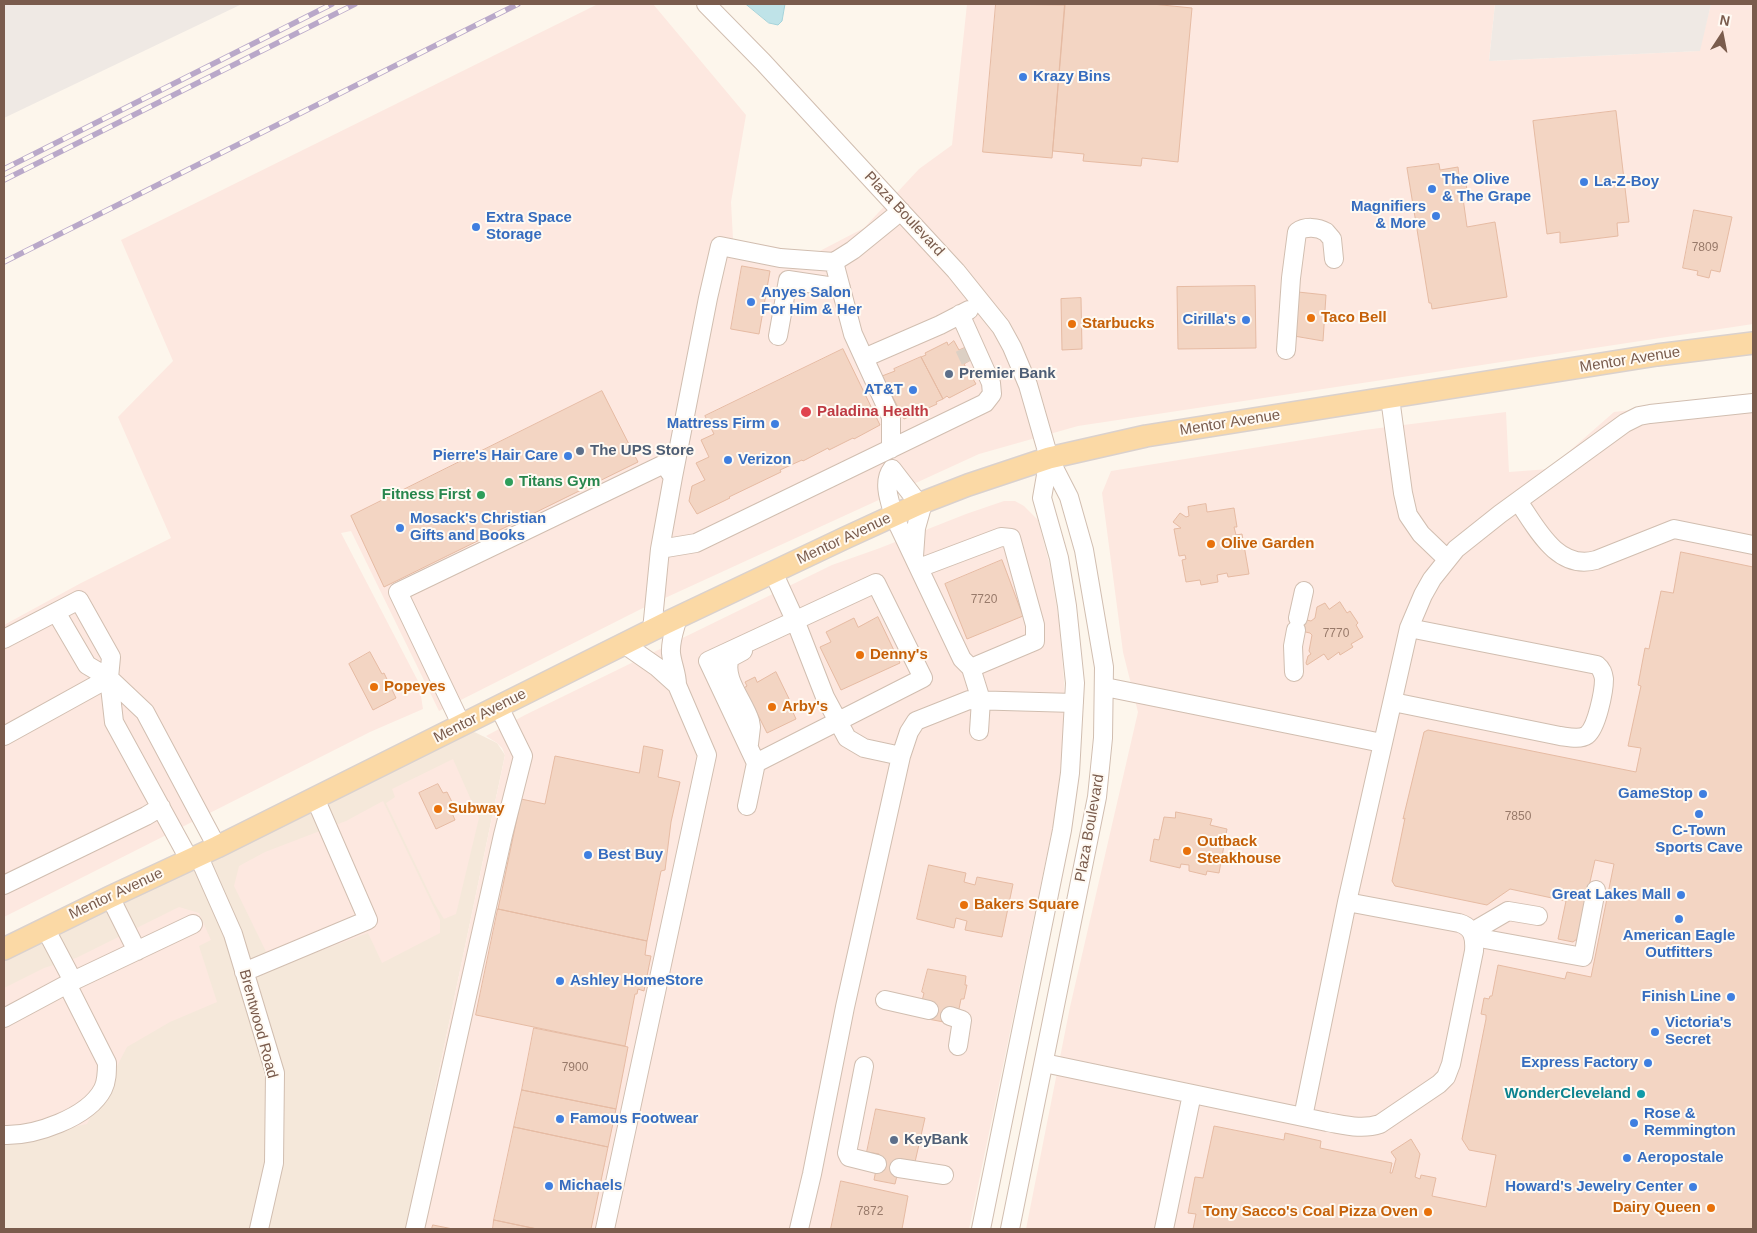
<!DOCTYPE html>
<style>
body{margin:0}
#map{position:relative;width:1757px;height:1233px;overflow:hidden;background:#fdf6ec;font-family:Helvetica,sans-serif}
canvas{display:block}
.frame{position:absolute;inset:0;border:5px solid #7a5c4d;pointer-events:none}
.north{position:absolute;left:1697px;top:10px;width:50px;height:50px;-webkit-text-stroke:4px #fffaf3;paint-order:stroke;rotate:11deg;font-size:14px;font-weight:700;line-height:20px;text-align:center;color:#7a5c4d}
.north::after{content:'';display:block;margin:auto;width:18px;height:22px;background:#7a5c4d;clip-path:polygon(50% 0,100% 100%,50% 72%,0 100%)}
</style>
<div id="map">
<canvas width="1757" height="1233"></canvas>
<div class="frame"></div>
<div class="north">N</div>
</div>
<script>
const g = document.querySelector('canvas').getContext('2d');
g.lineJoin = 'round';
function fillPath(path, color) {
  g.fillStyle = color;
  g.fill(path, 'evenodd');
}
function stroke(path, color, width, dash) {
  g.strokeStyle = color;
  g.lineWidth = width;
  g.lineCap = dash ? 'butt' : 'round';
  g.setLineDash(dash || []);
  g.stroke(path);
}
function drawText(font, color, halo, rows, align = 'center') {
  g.font = font + ' Helvetica,sans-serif';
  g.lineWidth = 4;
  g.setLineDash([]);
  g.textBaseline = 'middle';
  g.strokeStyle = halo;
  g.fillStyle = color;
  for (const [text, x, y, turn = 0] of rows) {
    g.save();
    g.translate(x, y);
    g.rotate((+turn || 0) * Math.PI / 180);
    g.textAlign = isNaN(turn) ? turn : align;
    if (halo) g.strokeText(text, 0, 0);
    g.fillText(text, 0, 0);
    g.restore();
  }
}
const residential = new Path2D(`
 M462,726L497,743L505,755L406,1229H4V949Z`);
const commercial = new Path2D(`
 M598,4H653L746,115L731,202L733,239L814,254L864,228L919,169L952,145L967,4H1495L1489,61L1699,51L1711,4H1753V324L1078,426L979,454L641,609L439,711L351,531L341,533L419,683L423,709L370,732L4,917V625L81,583L171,538L118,417L173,361L121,240Z
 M1753,396V1229H1026L1070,1007L1138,712L1123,652L1102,493L1111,471L1364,430L1506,412L1509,472L1549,469L1614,412Z
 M1004,501H1015L1024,506L1038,520L1050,566L1059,621L1064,680V738L1055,816L969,1229H406L505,755L502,748L497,743L486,736L525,715L832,565L880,548L966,514Z
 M453,759L479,818L456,914L444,919L434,903L386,803L395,797L392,789Z
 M383,801L440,920V933L382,963L368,933L274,968L234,886L239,866L265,852L346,821Z
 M179,907L199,913L211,940L199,946L217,1002L170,1022L127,1047L87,1124L4,1142V988L44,968L76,958Z`);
const industrial = new Path2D(`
 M4,4H242L4,118Z
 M1495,4H1711L1700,51L1489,61Z`);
const water = new Path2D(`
 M746,4H785L782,21L778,25L769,23Z`);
const building = new Path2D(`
 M996,4L1065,5L1052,158L983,152Z
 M1065,4H1152L1192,8L1178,162L1142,158L1141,166L1083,161L1084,154L1053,151Z
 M1616,111L1629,222L1617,223L1618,236L1560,243V232L1547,234L1533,121Z
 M1439,164L1440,170L1458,167L1460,183H1466L1467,191H1462L1467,227L1495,222L1507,297L1432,309L1431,303H1429L1407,168Z
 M1694,210L1732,217L1720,272L1711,270L1709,278L1697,275L1698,271L1683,268Z
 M742,266L770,271L759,334L731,329Z
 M1255,286L1256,348L1178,349L1177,287Z
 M1298,292L1326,295L1323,341L1294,336Z
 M1081,298L1082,349L1062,350L1061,299Z
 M954,341L959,350L968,346L974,358L964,364L976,384L949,398L947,396L943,399L921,357L926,355L925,353L947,342L948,345Z
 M843,349L880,425L854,439L853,438L829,450L828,448L803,461L802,460L780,470L781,472L729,497L730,498L697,514L689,501L692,486L705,480L696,463L709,457L701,440L714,434L705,416Z
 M921,357L943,399L936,402L937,404L904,419L882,376L895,371L894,369Z
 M602,391L638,462L384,587L351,516Z
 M1206,504L1207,512L1234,508L1237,527H1234L1236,535L1242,534L1249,574L1228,577L1227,573L1217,575L1218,582L1201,585L1200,580L1186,582L1182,560L1186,559L1185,555L1179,556L1174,529L1181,528L1173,522L1180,513L1186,517L1189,516L1188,507Z
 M1681,552L1753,567V1229H1193L1196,1214L1188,1213L1195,1177L1203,1178L1214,1126L1284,1140L1285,1133L1321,1141L1320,1148L1392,1163L1390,1173H1392L1396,1159L1391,1152L1411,1139L1420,1154L1415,1177L1420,1179L1421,1175L1436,1178L1432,1196L1486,1207L1496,1155L1469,1150L1462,1139L1486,1019V1015L1481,1014L1484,998L1489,999L1490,996H1492L1498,965L1565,979L1567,972L1591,977L1614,864L1595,860L1577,939L1573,942L1558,939L1566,901L1510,889L1487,905L1395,886L1392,881L1405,818L1403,819L1424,732L1428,730L1636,772L1641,748L1628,746L1641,686L1638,685L1645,648L1649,649L1661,591L1673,593Z
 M1002,560L1023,616L967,639L945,584Z
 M1340,602L1347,613L1350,611L1358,623L1356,625L1363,637L1351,644L1353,647L1340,655L1339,652L1328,660L1324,654L1307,665L1306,663L1308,656L1311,654L1309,651L1312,635L1310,633L1292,629L1294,617L1311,621L1315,618L1317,607L1325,603L1329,609Z
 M878,617L900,663L841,690L820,647L831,642L826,632L854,618L858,627Z
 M370,652L382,674L384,673L396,698L373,710L349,664Z
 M776,672L794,709L792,710L796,719L767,733L754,707L750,708L742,689L747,686L745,682L755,677L757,682Z
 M644,746L663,750L658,777L680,782L671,822L665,870L661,871L647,941L498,909L521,799L545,804L555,756L639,773Z
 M438,784L443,793L447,792L453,804L449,806L455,820L436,829L419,793Z
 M1176,812L1212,819L1210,825L1227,829L1219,873L1207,871L1206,875L1189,871V865L1181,864L1180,868L1150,861L1154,839L1159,840L1164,817L1175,818Z
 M929,865L966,873L964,882L975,885L977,877L1013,884L1002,937L965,930L967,921L956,918L954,928L917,919Z
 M498,909L647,941L645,955L651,956L644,991L638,989L637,994H635L625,1046L476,1015Z
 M928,969L966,976L965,985H967L964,999H961L959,1009L951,1007L949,1023L928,1019L930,1003L922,1001L924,993L922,992Z
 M534,1028L628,1047L616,1109L522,1090Z
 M522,1090L616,1109L608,1147L514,1127Z
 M876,1109L925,1118L915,1162L901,1159L895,1184L874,1180L879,1154L867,1152Z
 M514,1127L608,1147L591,1229H537L494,1220Z
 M841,1181L908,1196L902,1229H831Z
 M494,1220L537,1229H493Z
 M433,1225L453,1229H432Z`);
const minorTunnel = new Path2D(`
 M964,348L970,361`);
const minor = new Path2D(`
 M706,4L763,62L956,271L1001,327L1012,347L1028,385L1049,458L1069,497L1084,550L1104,667L1103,738L1097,797L1010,1229
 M834,262L853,334L891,417V449
 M778,336L788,280L841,288
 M1286,350L1291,278L1297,232C1305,226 1318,227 1326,232L1332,239L1334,259
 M864,358L940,325L969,310
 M1390,398L1403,493L1408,515L1421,534L1447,559
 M1518,501C1536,527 1557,571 1596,560L1674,529L1753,545
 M919,504L892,469C882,482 890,502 894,516L962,659L971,668L1035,641V625L1011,538L1001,537L919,568
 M660,549L696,543L985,403L992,394L991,383L960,314
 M914,556L916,528L923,503
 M773,572L795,620L825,697L847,738L864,748L901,756
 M56,612L87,665L109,678L145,712L217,847
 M1298,618L1304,591
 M652,630L660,549L673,477L708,298L720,246L780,258L834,262L853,250L901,211
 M4,639L79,600L111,657L109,678L114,722L189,859
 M624,644L657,667L677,685
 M743,651L730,658C722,678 744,701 750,721L751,727L749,744
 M971,668L981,700L979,731
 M1294,672L1293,646L1296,630
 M1105,687L1382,743
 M1393,702L1560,736C1568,737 1580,740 1587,735C1597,727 1604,691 1604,679C1603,673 1602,669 1597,665L1409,628
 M462,726L398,592L664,464L673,477
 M4,736L109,678
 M747,806L756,763L923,678L876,583L708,661L756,763
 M198,855L233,934L275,1073L274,1163L259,1229
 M4,885L146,816L161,807
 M110,897L137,951
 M1347,902L1409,628L1423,595L1432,579L1456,549L1500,514L1625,423L1639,416L1650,414L1753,403
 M45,928L73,981
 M1472,932L1508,911L1538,916
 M1474,937L1583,957L1596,890
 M244,972L368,920L315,798
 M885,1000L929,1010
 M950,1016L962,1020L958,1046
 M4,1018L73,981L193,924
 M1044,1063L1327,1122C1345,1125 1362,1130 1380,1124L1439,1084L1446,1077L1451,1064L1474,951C1475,938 1473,927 1459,923L1347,902L1303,1117
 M864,1066L847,1153L849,1157L877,1164
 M4,1135C34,1136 88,1118 103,1089C107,1081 107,1072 107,1063L67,984
 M899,1168L944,1175
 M415,1229L503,835L523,756L499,707
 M605,1229L707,755L677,685C677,673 672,664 671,653C670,641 675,629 678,617
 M799,1229L812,1174L845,1007L901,756L909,732L916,721L969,700L1074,703
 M981,1229L1062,830L1070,773L1075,683L1067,606L1059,558L1042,498L1049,458
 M1164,1229L1192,1094`);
const major = new Path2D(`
 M4,949L110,897L217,847L666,623L845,538L919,504L968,485L1049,458L1146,436L1657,355L1753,343`);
const rail = new Path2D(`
 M4,169L332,4
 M4,180L355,4
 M4,262L518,4`);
const markers = [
 [1023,77,5,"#3f7fe0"],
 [1584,182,5,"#3f7fe0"],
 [1432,189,5,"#3f7fe0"],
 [1436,216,5,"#3f7fe0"],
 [476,227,5,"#3f7fe0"],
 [751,302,5,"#3f7fe0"],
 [1311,318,5,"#e8710a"],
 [1246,320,5,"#3f7fe0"],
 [1072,324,5,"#e8710a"],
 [949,374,5,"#5c6f8a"],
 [913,390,5,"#3f7fe0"],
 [806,412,6,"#e0444e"],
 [775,424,5,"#3f7fe0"],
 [580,451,5,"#5c6f8a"],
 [568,456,5,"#3f7fe0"],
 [728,460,5,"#3f7fe0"],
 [509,482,5,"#2e9e5b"],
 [481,495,5,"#2e9e5b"],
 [400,528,5,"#3f7fe0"],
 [1211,544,5,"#e8710a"],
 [860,655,5,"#e8710a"],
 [374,687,5,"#e8710a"],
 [772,707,5,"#e8710a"],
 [1703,794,5,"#3f7fe0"],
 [438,809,5,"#e8710a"],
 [1699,814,5,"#3f7fe0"],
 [1187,851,5,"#e8710a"],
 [588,855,5,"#3f7fe0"],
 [1681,895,5,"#3f7fe0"],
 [964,905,5,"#e8710a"],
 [1679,919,5,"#3f7fe0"],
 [560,981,5,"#3f7fe0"],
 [1731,997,5,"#3f7fe0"],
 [1655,1032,5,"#3f7fe0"],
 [1648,1063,5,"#3f7fe0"],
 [1641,1094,5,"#0f9aa8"],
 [560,1119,5,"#3f7fe0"],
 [1634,1123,5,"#3f7fe0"],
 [894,1140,5,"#5c6f8a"],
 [1627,1158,5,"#3f7fe0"],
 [549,1186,5,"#3f7fe0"],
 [1693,1187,5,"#3f7fe0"],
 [1711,1208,5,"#e8710a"],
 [1428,1212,5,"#e8710a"]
];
const numberNames = [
 ["7809",1705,248],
 ["7720",984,600],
 ["7770",1336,634],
 ["7850",1518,817],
 ["7900",575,1068],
 ["7872",870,1212]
];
const shopNames = [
 ["Krazy Bins",1033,77],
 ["The Olive",1442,180],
 ["& The Grape",1442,197],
 ["La-Z-Boy",1594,182],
 ["Magnifiers",1426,207,"right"],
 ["& More",1426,224,"right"],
 ["Extra Space",486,218],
 ["Storage",486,235],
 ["Anyes Salon",761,293],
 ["For Him & Her",761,310],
 ["Cirilla's",1236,320,"right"],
 ["AT&T",903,390,"right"],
 ["Mattress Firm",765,424,"right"],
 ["Pierre's Hair Care",558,456,"right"],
 ["Verizon",738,460],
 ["Mosack's Christian",410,519],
 ["Gifts and Books",410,536],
 ["GameStop",1693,794,"right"],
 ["C-Town",1699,831,"center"],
 ["Sports Cave",1699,848,"center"],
 ["Best Buy",598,855],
 ["Great Lakes Mall",1671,895,"right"],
 ["American Eagle",1679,936,"center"],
 ["Outfitters",1679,953,"center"],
 ["Ashley HomeStore",570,981],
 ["Finish Line",1721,997,"right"],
 ["Victoria's",1665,1023],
 ["Secret",1665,1040],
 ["Express Factory",1638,1063,"right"],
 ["Rose &",1644,1114],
 ["Remmington",1644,1131],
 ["Famous Footwear",570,1119],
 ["Aeropostale",1637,1158],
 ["Michaels",559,1186],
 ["Howard's Jewelry Center",1683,1187,"right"]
];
const streetNames = [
 ["Plaza Boulevard",904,214,47],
 ["Mentor Avenue",1630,360,-9],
 ["Mentor Avenue",1230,423,-9],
 ["Mentor Avenue",844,539,-25],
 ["Mentor Avenue",480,716,-27],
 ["Plaza Boulevard",1090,828,-80],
 ["Mentor Avenue",116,894,-25],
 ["Brentwood Road",258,1024,75]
];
const foodNames = [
 ["Taco Bell",1321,318],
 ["Starbucks",1082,324],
 ["Olive Garden",1221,544],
 ["Denny's",870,655],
 ["Popeyes",384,687],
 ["Arby's",782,707],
 ["Subway",448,809],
 ["Outback",1197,842],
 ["Steakhouse",1197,859],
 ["Bakers Square",974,905],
 ["Dairy Queen",1701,1208,"right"],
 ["Tony Sacco's Coal Pizza Oven",1418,1212,"right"]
];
const serviceNames = [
 ["Premier Bank",959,374],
 ["The UPS Store",590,451],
 ["KeyBank",904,1140]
];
const healthNames = [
 ["Paladina Health",817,412]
];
const leisureNames = [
 ["Titans Gym",519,482],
 ["Fitness First",471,495,"right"]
];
const cultureNames = [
 ["WonderCleveland",1631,1094]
];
fillPath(residential, '#f5e8da');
fillPath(commercial, '#fde8e0');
fillPath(industrial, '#efe9e4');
fillPath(water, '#bfe3e8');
stroke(water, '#a5d3da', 1);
fillPath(building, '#f3d5c3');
stroke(building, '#e6bba3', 1);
stroke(minorTunnel, '#dcd0c4', 18, [18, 9]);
stroke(minor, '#d1beb0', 20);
stroke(major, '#dad1cd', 24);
stroke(minor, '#fff', 18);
stroke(major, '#fbd9a5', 21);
stroke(rail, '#b9a8c9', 5.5);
stroke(rail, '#fffaf3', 4, [11]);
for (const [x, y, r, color] of markers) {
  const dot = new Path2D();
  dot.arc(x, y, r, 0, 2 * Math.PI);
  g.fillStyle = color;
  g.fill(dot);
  stroke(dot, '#fffaf3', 2);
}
drawText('12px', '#987a6a', null, numberNames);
drawText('bold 15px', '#366cbe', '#fffaf3', shopNames, 'left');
drawText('15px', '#7a5c4d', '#fffaf3', streetNames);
drawText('bold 15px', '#c56008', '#fffaf3', foodNames, 'left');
drawText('bold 15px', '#4e5e75', '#fffaf3', serviceNames, 'left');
drawText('bold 15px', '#be3a42', '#fffaf3', healthNames, 'left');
drawText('bold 15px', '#27864d', '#fffaf3', leisureNames, 'left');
drawText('bold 15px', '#0d838f', '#fffaf3', cultureNames, 'right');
</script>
